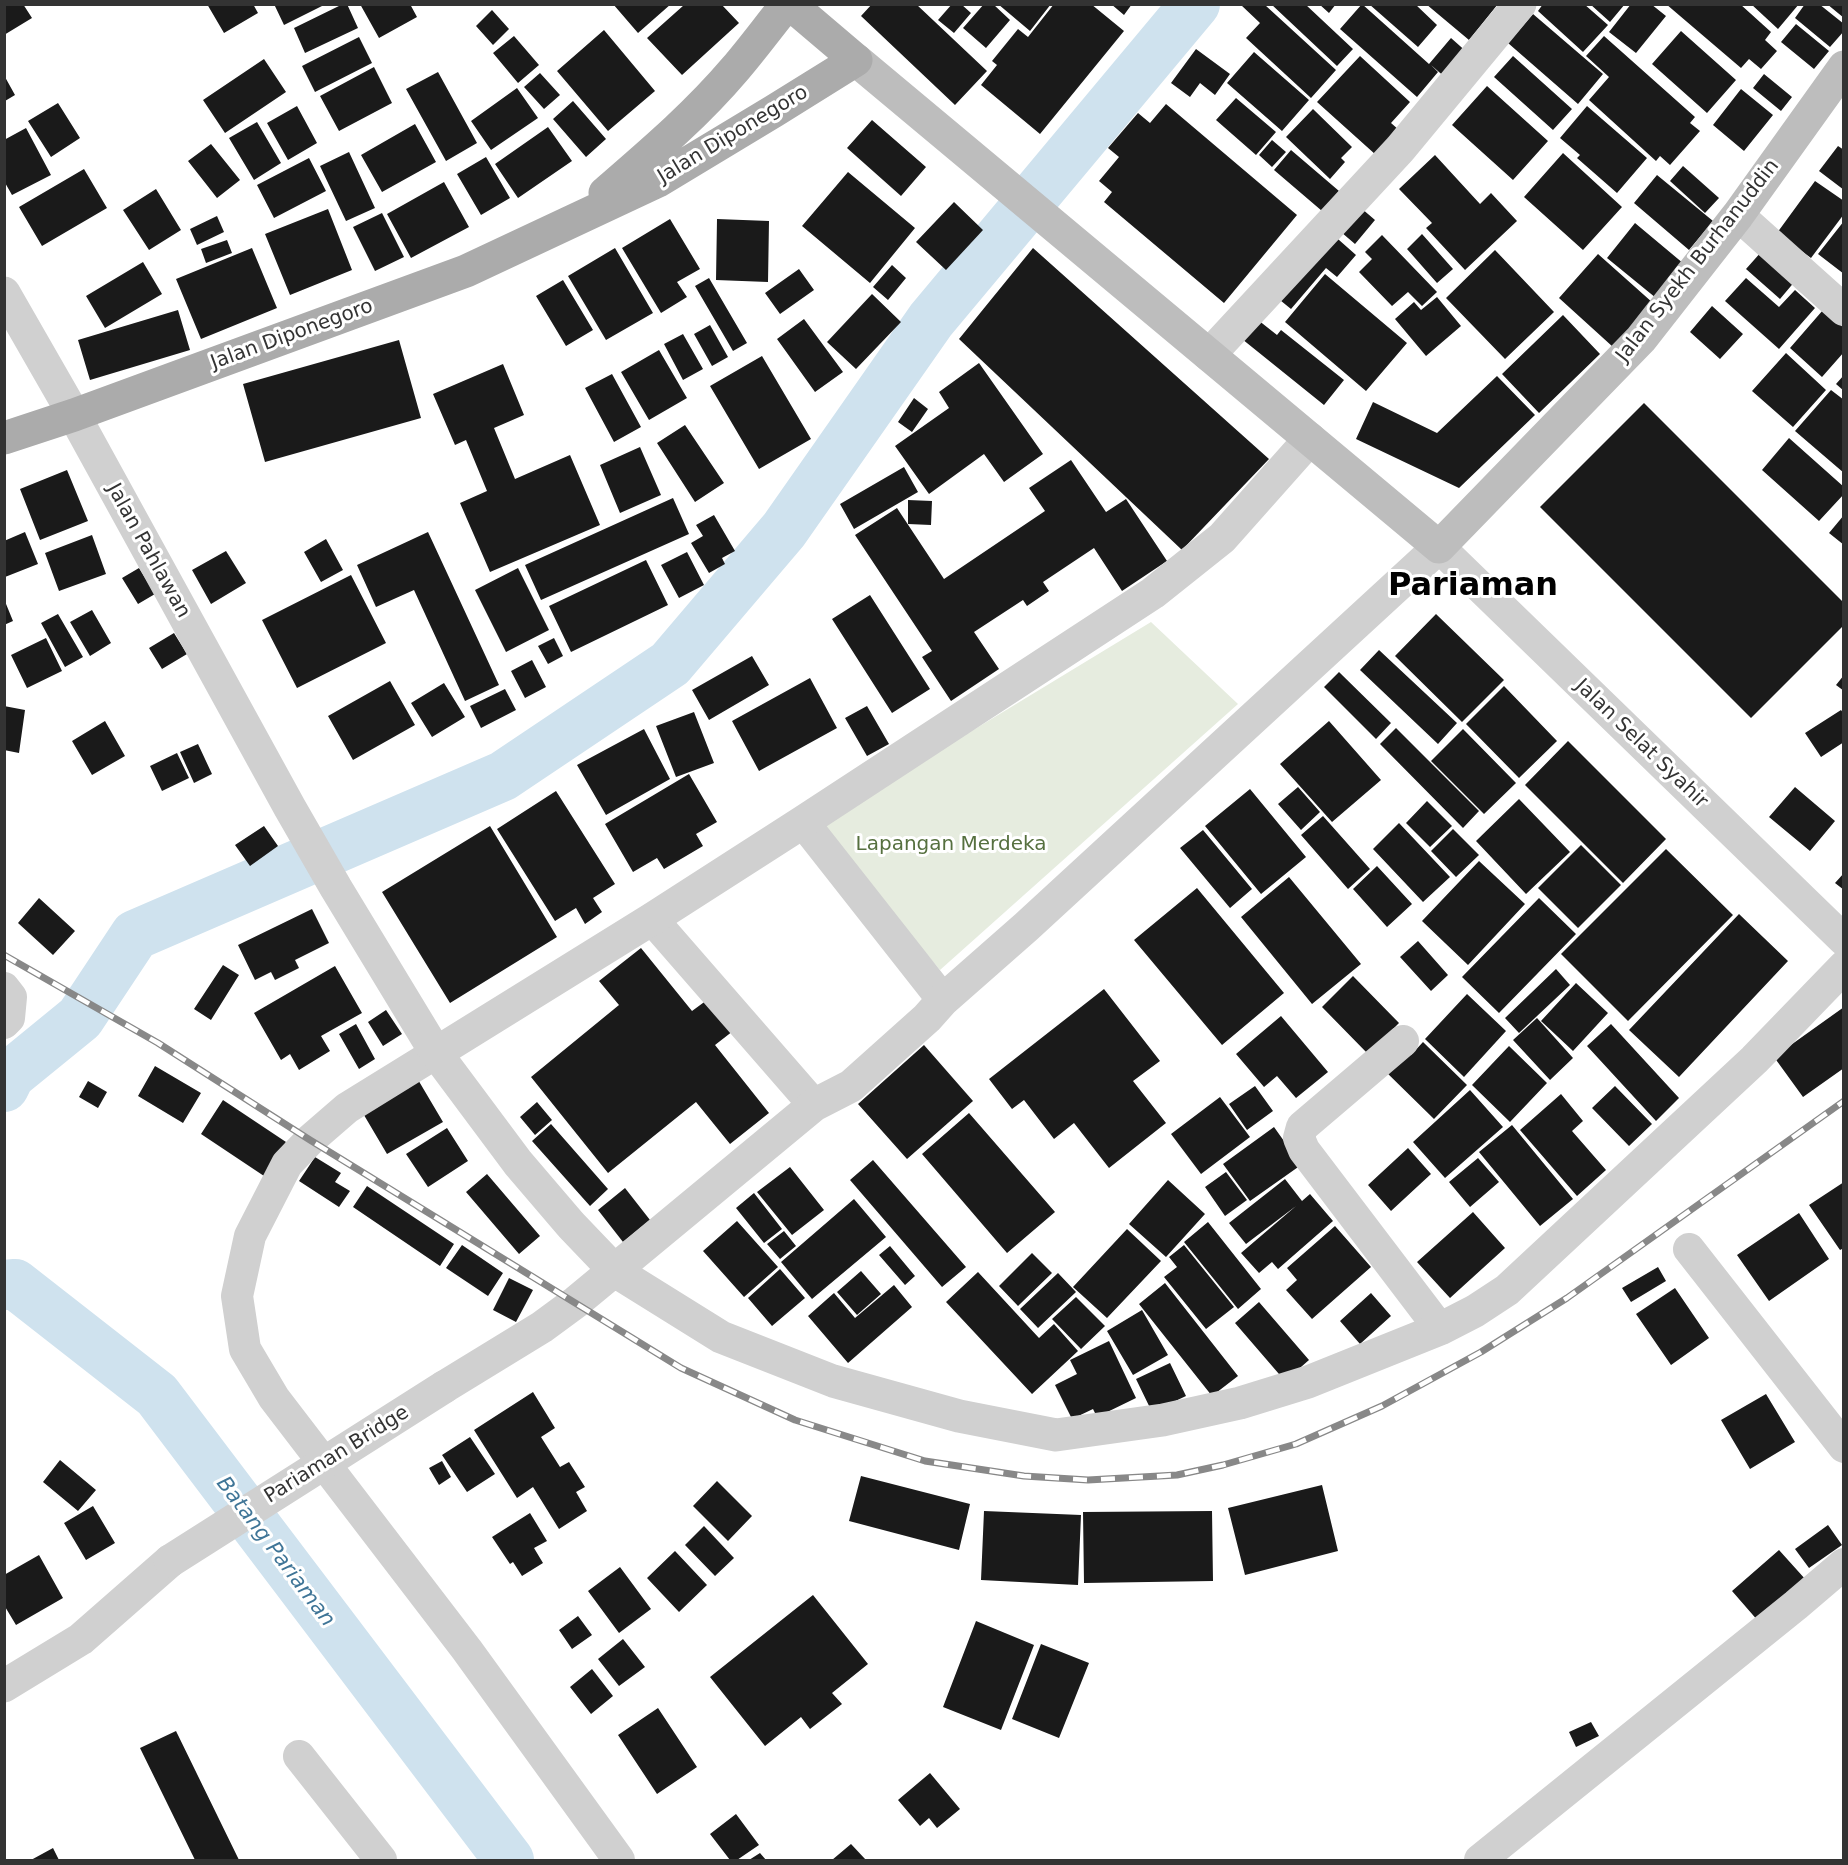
<!DOCTYPE html>
<style>
body{margin:0}
#map{position:relative;width:1848px;height:1865px;overflow:hidden;background:#fff;font-family:"DejaVu Sans",sans-serif}
canvas{display:block}
.frame{position:absolute;inset:0;border:6px solid #333;pointer-events:none}
</style>
<div id="map">
<canvas width="1848" height="1865"></canvas>
<div class="frame"></div>
</div>
<script>
const g = document.querySelector('canvas').getContext('2d');
g.lineJoin = 'round';
function fillPath(path, color) {
  g.fillStyle = color;
  g.fill(path, 'evenodd');
}
function stroke(path, color, width, dash) {
  g.strokeStyle = color;
  g.lineWidth = width;
  g.lineCap = dash ? 'butt' : 'round';
  g.setLineDash(dash || []);
  g.stroke(path);
}
function drawText(font, color, halo, rows, align = 'center') {
  g.font = font + ' "DejaVu Sans",sans-serif';
  g.lineWidth = 6;
  g.setLineDash([]);
  g.textBaseline = 'middle';
  g.strokeStyle = halo;
  g.fillStyle = color;
  for (const [text, x, y, turn = 0] of rows) {
    g.save();
    g.translate(x, y);
    g.rotate((+turn || 0) * Math.PI / 180);
    g.textAlign = isNaN(turn) ? turn : align;
    if (halo) g.strokeText(text, 0, 0);
    g.fillText(text, 0, 0);
    g.restore();
  }
}
const green = new Path2D(`
 M1151,622L1238,704L940,970L817,825Z`);
const river = new Path2D(`
 M4,1087L10,1075L80,1018L135,935L503,776L670,664L784,530L931,320L1195,4
 M4,1285L15,1284L157,1395L509,1860`);
const building = new Path2D(`
 M4,4H23L32,18L4,35Z
 M207,4H253L258,13L224,33Z
 M274,4H326L284,25Z
 M343,4H347L358,28L305,53L294,28Z
 M360,4H410L417,17L379,38Z
 M613,4H671L638,33Z
 M872,4H916L987,71L955,105L861,16Z
 M952,4H961L971,13L954,33L938,20Z
 M984,4H993L1010,20L986,48L963,28Z
 M998,4H1051L1030,31Z
 M1054,4H1091L1124,31L1040,134L981,85L997,65L992,61L1018,29L1028,37Z
 M1111,4H1132L1124,15Z
 M1271,4H1305L1353,49L1337,66Z
 M1319,4H1336L1329,13Z
 M1362,4L1429,64L1451,38L1469,54L1447,79L1431,65L1438,72L1417,97L1340,29Z
 M1369,4H1415L1437,25L1418,47Z
 M1426,4H1498L1469,40Z
 M1543,4H1584L1608,25L1583,52L1538,11Z
 M1590,4H1625L1610,22Z
 M1631,4H1651L1666,16L1636,53L1609,32Z
 M1666,4H1740L1771,32L1765,40L1777,51L1761,69L1749,59L1741,68Z
 M1751,4H1799L1778,29Z
 M1805,4H1819L1844,24V31L1830,47L1795,18Z
 M1827,4H1844V18Z
 M684,5H722L739,23L682,75L647,38Z
 M1241,5H1265L1336,70L1311,98L1246,38L1260,23Z
 M492,10L509,29L493,45L476,26Z
 M1533,14L1603,74L1578,104L1508,43Z
 M1796,24L1829,51L1814,69L1781,42Z
 M604,30L655,91L608,131L557,71Z
 M1681,31L1736,80L1707,113L1652,64Z
 M514,36L539,65L518,83L493,53Z
 M1604,36L1695,117L1690,123L1700,131L1670,165L1660,156L1656,161L1589,100L1609,77L1586,56Z
 M359,37L372,63L315,92L302,66Z
 M1196,49L1230,74L1215,95L1200,83L1190,97L1171,83Z
 M1254,52L1309,100L1282,131L1227,83Z
 M1360,56L1410,102L1391,123L1399,130L1376,155L1317,102Z
 M1513,56L1572,109L1553,130L1494,77Z
 M264,59L286,92L225,133L203,100Z
 M374,67L392,103L339,131L320,96Z
 M438,72L477,143L446,161L406,89Z
 M540,73L560,95L544,109L524,87Z
 M1764,74L1792,97L1781,111L1753,88Z
 M5,77L15,95L5,101Z
 M1487,86L1548,141L1513,180L1452,125Z
 M517,88L538,118L491,150L471,121Z
 M1741,89L1773,115L1744,151L1713,125Z
 M1236,98L1276,132L1256,155L1216,120Z
 M573,101L606,139L586,157L553,119Z
 M58,103L80,138L51,157L28,121Z
 M1166,104L1297,215L1224,303L1104,202L1112,192L1099,181L1119,157L1108,148L1138,113L1150,123Z
 M297,106L317,143L288,160L267,123Z
 M1587,106L1647,158L1617,193L1577,158L1580,155L1560,138Z
 M1313,109L1352,147L1341,158L1345,162L1330,179L1286,137Z
 M872,120L926,167L901,196L847,148Z
 M257,122L281,163L254,180L229,138Z
 M415,124L436,162L382,192L361,155Z
 M548,127L572,161L518,198L495,164Z
 M26,128L51,175L12,195L4,181V140Z
 M1272,140L1286,152L1272,167L1259,155Z
 M211,144L240,180L217,198L188,161Z
 M1838,146L1844,150V190L1819,171Z
 M1291,150L1339,191L1322,211L1274,170Z
 M349,152L375,208L346,221L320,166Z
 M1563,153L1622,207L1583,250L1524,197Z
 M1435,155L1480,204L1491,193L1517,221L1465,270L1426,228L1432,223L1399,189Z
 M486,157L510,198L481,215L457,174Z
 M309,158L326,191L274,218L257,185Z
 M1683,166L1719,198L1705,213L1670,181Z
 M84,169L107,208L42,246L19,207Z
 M848,172L915,228L870,283L802,226Z
 M1657,175L1713,221L1689,250L1634,203Z
 M1815,181L1844,201V214L1811,258L1777,233Z
 M444,182L469,227L411,258L387,214Z
 M156,189L181,230L149,250L123,210Z
 M954,202L983,230L946,270L916,242Z
 M1354,202L1375,220L1355,244L1334,226Z
 M328,209L352,270L290,295L265,234Z
 M382,213L404,257L375,271L353,227Z
 M217,216L224,232L197,245L190,229Z
 M670,219L700,269L677,282L687,297L661,313L622,248Z
 M717,219L769,221L768,282L716,280Z
 M1844,221V274L1818,254Z
 M1635,223L1684,264L1656,298L1607,258Z
 M1330,232L1356,255L1337,277L1326,268L1291,309L1275,296Z
 M1422,234L1453,269L1437,283L1407,249Z
 M1382,235L1437,292L1422,306L1408,292L1392,306L1359,272L1372,259L1365,252Z
 M227,240L232,253L206,263L201,249Z
 M252,248L277,308L201,339L176,279Z
 M615,248L653,313L606,340L568,276Z
 M1033,248L1269,459L1182,550L959,339Z
 M1495,250L1554,312L1505,359L1446,298Z
 M1762,251L1796,280L1780,299L1746,269Z
 M1598,254L1653,303L1613,347L1559,298Z
 M143,262L162,294L105,328L86,296Z
 M892,265L906,278L888,300L873,287Z
 M799,269L814,290L780,314L765,293Z
 M1325,274L1407,343L1366,391L1285,322Z
 M709,278L747,343L733,351L695,286Z
 M1746,278L1779,307L1795,290L1815,308L1779,349L1725,301Z
 M563,280L593,330L566,346L536,296Z
 M872,294L901,322L856,369L827,342Z
 M1437,297L1461,326L1426,356L1395,319L1414,302L1421,310Z
 M1712,306L1743,334L1720,359L1690,332Z
 M178,310L190,350L90,380L78,340Z
 M1823,310L1844,328V352L1822,377L1790,348Z
 M1563,315L1600,354L1539,413L1502,374Z
 M804,319L843,372L815,392L777,339Z
 M1258,320L1277,335L1281,330L1344,380L1324,405L1242,339Z
 M710,325L728,357L712,366L694,334Z
 M683,334L703,369L683,380L664,344Z
 M399,340L421,418L265,462L243,384Z
 M659,350L687,398L649,420L621,372Z
 M1786,353L1826,390L1793,427L1752,391Z
 M762,356L811,439L759,469L710,386Z
 M979,363L1043,454L1004,482L984,454L929,494L895,446L949,408L939,392Z
 M503,364L524,415L494,428L515,479L570,455L600,525L490,572L460,503L487,491L466,440L455,445L433,394Z
 M612,374L641,427L614,442L585,388Z
 M1844,375V391L1836,384Z
 M1497,376L1535,415L1459,488L1356,439L1373,402L1437,433Z
 M1831,390L1844,400V473L1795,431Z
 M914,398L928,409L912,432L898,422Z
 M1644,403L1844,603V625L1751,718L1540,507Z
 M685,425L724,483L695,502L657,443Z
 M1789,438L1844,487V494L1819,521L1762,470Z
 M640,447L661,495L620,513L600,465Z
 M1071,460L1106,512L1126,499L1167,561L1122,591L1094,548L1043,582L1049,591L1027,606L1023,600L974,632L999,669L951,701L922,657L932,651L855,535L897,508L944,579L1045,511L1029,488Z
 M904,467L918,492L854,529L840,504Z
 M67,470L88,521L40,540L20,489Z
 M673,498L689,534L541,600L525,565Z
 M908,500L932,501L931,525L908,524Z
 M714,515L735,551L722,558L725,564L709,573L691,543L703,536L696,525Z
 M1844,515V545L1829,533Z
 M25,532L38,564L5,577L4,541Z
 M428,532L499,685L465,701L414,590L376,607L357,565Z
 M92,535L106,574L59,591L45,553Z
 M326,539L343,570L321,582L304,552Z
 M226,551L246,583L211,604L192,570Z
 M687,552L704,585L679,598L661,565Z
 M646,560L668,605L571,652L549,606Z
 M139,568L155,594L138,604L122,578Z
 M518,568L549,630L506,652L475,590Z
 M351,575L386,643L297,688L262,620Z
 M870,595L930,689L892,713L832,619Z
 M4,599L13,621L4,625Z
 M92,610L111,643L90,656L70,622Z
 M58,614L83,657L65,667L41,623Z
 M1436,614L1504,680L1462,722L1395,656Z
 M174,633L187,654L162,669L149,648Z
 M46,638L62,671L27,688L11,655Z
 M554,638L563,656L548,664L538,646Z
 M1379,650L1457,723L1438,744L1360,670Z
 M752,656L769,685L709,720L692,690Z
 M532,660L546,687L525,698L511,671Z
 M1339,672L1391,723L1376,739L1324,687Z
 M1844,675V691L1836,685Z
 M810,678L837,728L759,771L732,721Z
 M390,681L415,725L353,760L328,716Z
 M444,683L465,717L432,737L411,703Z
 M1504,686L1557,741L1519,778L1466,724Z
 M505,689L516,710L481,728L470,706Z
 M4,706L25,710L19,753L4,750Z
 M867,706L889,744L867,756L845,718Z
 M1841,710L1844,714V742L1821,757L1805,733Z
 M694,712L714,763L676,777L656,726Z
 M105,721L125,756L92,775L72,741Z
 M1329,721L1381,780L1332,822L1280,764Z
 M1396,728L1479,811L1463,828L1380,744Z
 M644,729L670,779L606,815L577,765Z
 M1463,729L1516,783L1484,814L1431,761Z
 M1568,741L1666,839L1623,883L1525,785Z
 M198,744L212,774L194,783L180,752Z
 M177,753L189,778L162,791L150,766Z
 M689,774L717,822L696,834L703,846L664,869L657,858L633,872L605,824Z
 M1298,787L1320,812L1301,830L1278,804Z
 M1795,787L1835,821L1810,851L1769,817Z
 M1250,789L1306,857L1261,894L1205,826Z
 M556,791L615,884L593,898L602,912L585,924L576,908L555,921L497,829Z
 M1519,799L1570,852L1526,894L1476,841Z
 M1427,801L1452,826L1430,847L1406,823Z
 M1323,816L1370,869L1348,889L1301,835Z
 M1399,823L1450,877L1423,902L1373,849Z
 M264,826L278,846L250,866L235,845Z
 M490,826L557,937L450,1003L382,892Z
 M1453,829L1479,855L1456,877L1431,851Z
 M1203,830L1252,889L1230,908L1180,848Z
 M1581,845L1621,885L1578,928L1538,888Z
 M1666,849L1733,915L1628,1021L1561,954Z
 M1479,861L1525,904L1468,965L1422,921Z
 M1377,866L1412,904L1387,927L1353,889Z
 M1844,873V890L1835,883Z
 M1289,877L1361,964L1312,1004L1241,917Z
 M1197,888L1284,993L1222,1045L1134,940Z
 M39,898L75,931L53,955L18,923Z
 M1539,898L1576,934L1499,1013L1462,977Z
 M312,909L329,943L295,960L299,968L275,980L271,972L255,980L238,945Z
 M1739,914L1788,961L1679,1077L1629,1030Z
 M1418,941L1448,975L1431,991L1400,957Z
 M641,948L692,1011L707,1000L733,1031L715,1045L769,1113L730,1144L696,1102L608,1173L531,1077L619,1005L599,981Z
 M223,965L239,975L211,1020L194,1009Z
 M335,966L362,1013L321,1036L330,1051L299,1070L290,1054L281,1060L254,1013Z
 M1556,969L1570,985L1519,1033L1505,1018Z
 M1353,976L1399,1023L1368,1054L1322,1007Z
 M1576,983L1608,1013L1573,1051L1541,1021Z
 M1104,989L1160,1061L1133,1081L1166,1123L1109,1168L1074,1123L1054,1139L1024,1100L1012,1109L989,1079Z
 M1467,994L1506,1031L1464,1077L1425,1039Z
 M1844,1007V1068L1803,1097L1774,1057Z
 M386,1010L402,1034L383,1046L368,1022Z
 M1281,1016L1328,1072L1296,1098L1277,1076L1264,1087L1236,1054Z
 M1537,1018L1573,1058L1550,1080L1513,1040Z
 M356,1024L375,1059L359,1069L339,1034Z
 M1611,1024L1679,1098L1656,1121L1587,1046Z
 M1423,1042L1467,1085L1434,1119L1383,1069L1404,1048L1411,1055Z
 M924,1045L973,1101L907,1159L858,1104Z
 M1509,1046L1547,1083L1510,1122L1472,1085Z
 M155,1066L201,1093L183,1123L138,1096Z
 M417,1078L443,1122L387,1154L361,1110Z
 M88,1081L107,1092L98,1108L79,1097Z
 M1255,1086L1273,1111L1247,1130L1229,1104Z
 M1615,1086L1652,1124L1629,1146L1592,1108Z
 M1470,1090L1503,1127L1445,1178L1413,1142Z
 M1561,1094L1583,1121L1572,1131L1606,1170L1577,1196L1520,1130Z
 M1220,1097L1250,1137L1201,1174L1171,1134Z
 M223,1100L286,1142L264,1176L201,1134Z
 M537,1102L552,1120L535,1135L520,1117Z
 M969,1113L1055,1212L1007,1253L922,1154Z
 M551,1124L608,1189L590,1206L532,1141Z
 M1512,1125L1573,1199L1540,1226L1479,1152Z
 M1274,1127L1301,1165L1250,1201L1223,1164Z
 M447,1128L468,1161L428,1187L406,1154Z
 M1408,1148L1431,1174L1391,1211L1368,1185Z
 M315,1157L341,1173L335,1182L350,1191L339,1207L299,1181Z
 M1478,1158L1499,1182L1470,1207L1449,1182Z
 M873,1160L966,1267L942,1287L850,1180Z
 M790,1167L824,1210L792,1235L757,1192Z
 M1226,1172L1247,1200L1225,1216L1205,1187Z
 M487,1174L540,1236L519,1254L466,1192Z
 M1285,1179L1302,1201L1310,1194L1333,1221L1278,1269L1272,1262L1259,1273L1241,1253L1296,1206L1246,1244L1229,1223Z
 M1168,1180L1205,1214L1166,1257L1129,1224Z
 M1844,1182V1248L1840,1250L1809,1205Z
 M367,1186L454,1244L440,1266L353,1207Z
 M625,1188L650,1220L623,1242L598,1210Z
 M754,1193L782,1229L764,1243L736,1208Z
 M854,1199L886,1237L812,1299L781,1262Z
 M1473,1212L1505,1248L1450,1298L1417,1262Z
 M1799,1213L1829,1259L1769,1301L1737,1255Z
 M737,1221L778,1267L744,1297L703,1251Z
 M1208,1222L1261,1289L1238,1309L1184,1242Z
 M1335,1226L1371,1267L1312,1319L1286,1290L1297,1280L1287,1268Z
 M1127,1229L1161,1261L1107,1318L1073,1287Z
 M784,1231L796,1246L780,1259L767,1244Z
 M462,1245L503,1273L488,1296L446,1268Z
 M1184,1245L1234,1307L1206,1329L1164,1277L1177,1267L1169,1257Z
 M890,1246L915,1276L905,1285L879,1255Z
 M1032,1253L1052,1273L1018,1306L999,1286Z
 M1658,1267L1666,1281L1631,1302L1622,1288Z
 M780,1269L805,1298L772,1326L748,1298Z
 M861,1271L881,1294L857,1315L837,1292Z
 M978,1272L1039,1338L1054,1324L1078,1351L1032,1394L946,1302Z
 M1058,1273L1076,1292L1038,1328L1020,1309Z
 M509,1278L533,1290L516,1322L493,1310Z
 M1165,1283L1238,1376L1212,1396L1139,1304Z
 M894,1285L912,1307L848,1363L808,1316L834,1293L855,1318Z
 M1675,1288L1709,1338L1671,1365L1636,1314Z
 M1371,1293L1391,1316L1360,1344L1340,1321Z
 M1076,1297L1105,1326L1081,1349L1052,1319Z
 M1259,1302L1309,1360L1285,1381L1235,1323Z
 M1142,1310L1168,1355L1133,1375L1107,1331Z
 M1109,1341L1136,1398L1097,1417L1093,1409L1072,1419L1055,1385L1077,1374L1070,1360Z
 M1170,1363L1186,1396L1152,1412L1136,1379Z
 M533,1392L555,1428L541,1437L560,1467L569,1462L585,1487L576,1492L587,1511L559,1529L533,1487L517,1498L474,1430Z
 M1766,1394L1795,1442L1750,1469L1721,1420Z
 M470,1437L495,1474L467,1492L442,1455Z
 M60,1460L96,1490L78,1511L43,1482Z
 M442,1461L451,1477L439,1485L429,1468Z
 M861,1476L970,1504L959,1550L849,1521Z
 M717,1481L752,1516L728,1541L693,1506Z
 M1322,1485L1338,1551L1245,1575L1228,1508Z
 M93,1506L115,1543L86,1560L64,1523Z
 M984,1511L1081,1515L1078,1585L981,1580Z
 M1212,1511L1213,1581L1084,1583L1083,1512Z
 M530,1513L547,1541L534,1548L543,1563L522,1576L513,1562L510,1564L492,1537Z
 M1828,1525L1842,1545L1809,1568L1795,1549Z
 M704,1526L734,1558L715,1576L685,1545Z
 M1779,1550L1806,1580L1759,1622L1732,1591Z
 M675,1551L707,1585L679,1612L647,1578Z
 M39,1555L63,1598L16,1625L4,1605V1575Z
 M620,1567L651,1609L619,1633L588,1591Z
 M813,1595L868,1664L832,1693L842,1704L810,1729L801,1717L765,1746L710,1677Z
 M578,1616L592,1635L572,1649L559,1630Z
 M976,1621L1034,1645L1001,1730L943,1707Z
 M623,1639L645,1667L619,1686L598,1659Z
 M1041,1644L1089,1663L1059,1738L1012,1719Z
 M592,1669L613,1696L591,1714L570,1687Z
 M658,1708L697,1767L657,1794L618,1735Z
 M1591,1722L1599,1736L1576,1747L1569,1732Z
 M176,1731L239,1860H195L140,1748Z
 M930,1773L960,1809L937,1828L929,1818L920,1826L898,1800Z
 M736,1814L759,1845L737,1860H730L710,1834Z
 M851,1844L866,1860H832Z
 M53,1848L59,1860H31Z
 M760,1853L766,1860H749Z`);
const minor = new Path2D(`
 M1738,215L1844,310
 M1439,547L1844,940
 M803,822L943,1000
 M652,919L814,1105
 M4,988L11,997L9,1018L4,1023
 M1403,1041L1302,1127L1299,1138L1304,1150L1440,1329
 M436,1053L347,1108L310,1140L287,1164L250,1236L237,1296L245,1349L274,1398L467,1650L619,1860
 M1689,1249L1844,1447
 M299,1756L381,1860
 M1480,1860L1796,1605L1844,1564`);
const tertiary = new Path2D(`
 M4,293L74,415L290,808L336,888L436,1053L518,1163L571,1225L615,1271L721,1337L833,1381L959,1416L1056,1435L1163,1420L1240,1403L1308,1382L1440,1329L1475,1311L1507,1290L1754,1060L1844,967
 M1209,355L1400,149L1520,4
 M436,1053L652,919L803,822L1153,593L1222,538L1310,439
 M444,1387L542,1327L576,1302L814,1105L851,1086L927,1018L943,1000L1026,927L1439,547
 M4,1686L81,1639L170,1561`);
const secondary = new Path2D(`
 M856,60L1439,547L1641,339L1738,215L1844,67`);
const primary = new Path2D(`
 M605,193C650,154 696,115 735,69C753,48 769,26 787,4
 M4,438L74,415L466,271L658,181L774,111L856,60L790,4`);
const rail = new Path2D(`
 M4,955L158,1043L310,1140L681,1368L795,1420L925,1461L1024,1476L1088,1480L1177,1475L1223,1465L1296,1444L1382,1406L1481,1352L1567,1298L1844,1101`);
const tertiaryBridge = new Path2D(`
 M170,1561L444,1387`);
const streetNames = [
 ["Jalan Diponegoro",733,135,-31],
 ["Jalan Syekh Burhanuddin",1698,261,-52],
 ["Jalan Diponegoro",292,335,-20],
 ["Jalan Pahlawan",148,551,61],
 ["Jalan Selat Syahir",1641,744,44],
 ["Pariaman Bridge",337,1455,-32]
];
const parkNames = [
 ["Lapangan Merdeka",951,845]
];
const waterNames = [
 ["Batang Pariaman",275,1552,53]
];
const townNames = [
 ["Pariaman",1473,587]
];
fillPath(green, '#e6ecdf');
stroke(river, '#cfe2ee', 50);
fillPath(building, '#1a1a1a');
stroke(minor, '#d0d0d0', 32);
stroke(tertiary, '#d0d0d0', 33);
stroke(secondary, '#bdbdbd', 33);
stroke(primary, '#ababab', 33);
stroke(rail, '#888', 7);
stroke(rail, '#fff', 4.5, [14]);
stroke(tertiaryBridge, '#d0d0d0', 33);
drawText('20px', '#333', '#fff', streetNames);
drawText('20px', '#56703f', '#fff', parkNames);
drawText('italic 21px', '#3f7597', '#fff', waterNames);
drawText('bold 32px', '#000', '#fff', townNames);
</script>
